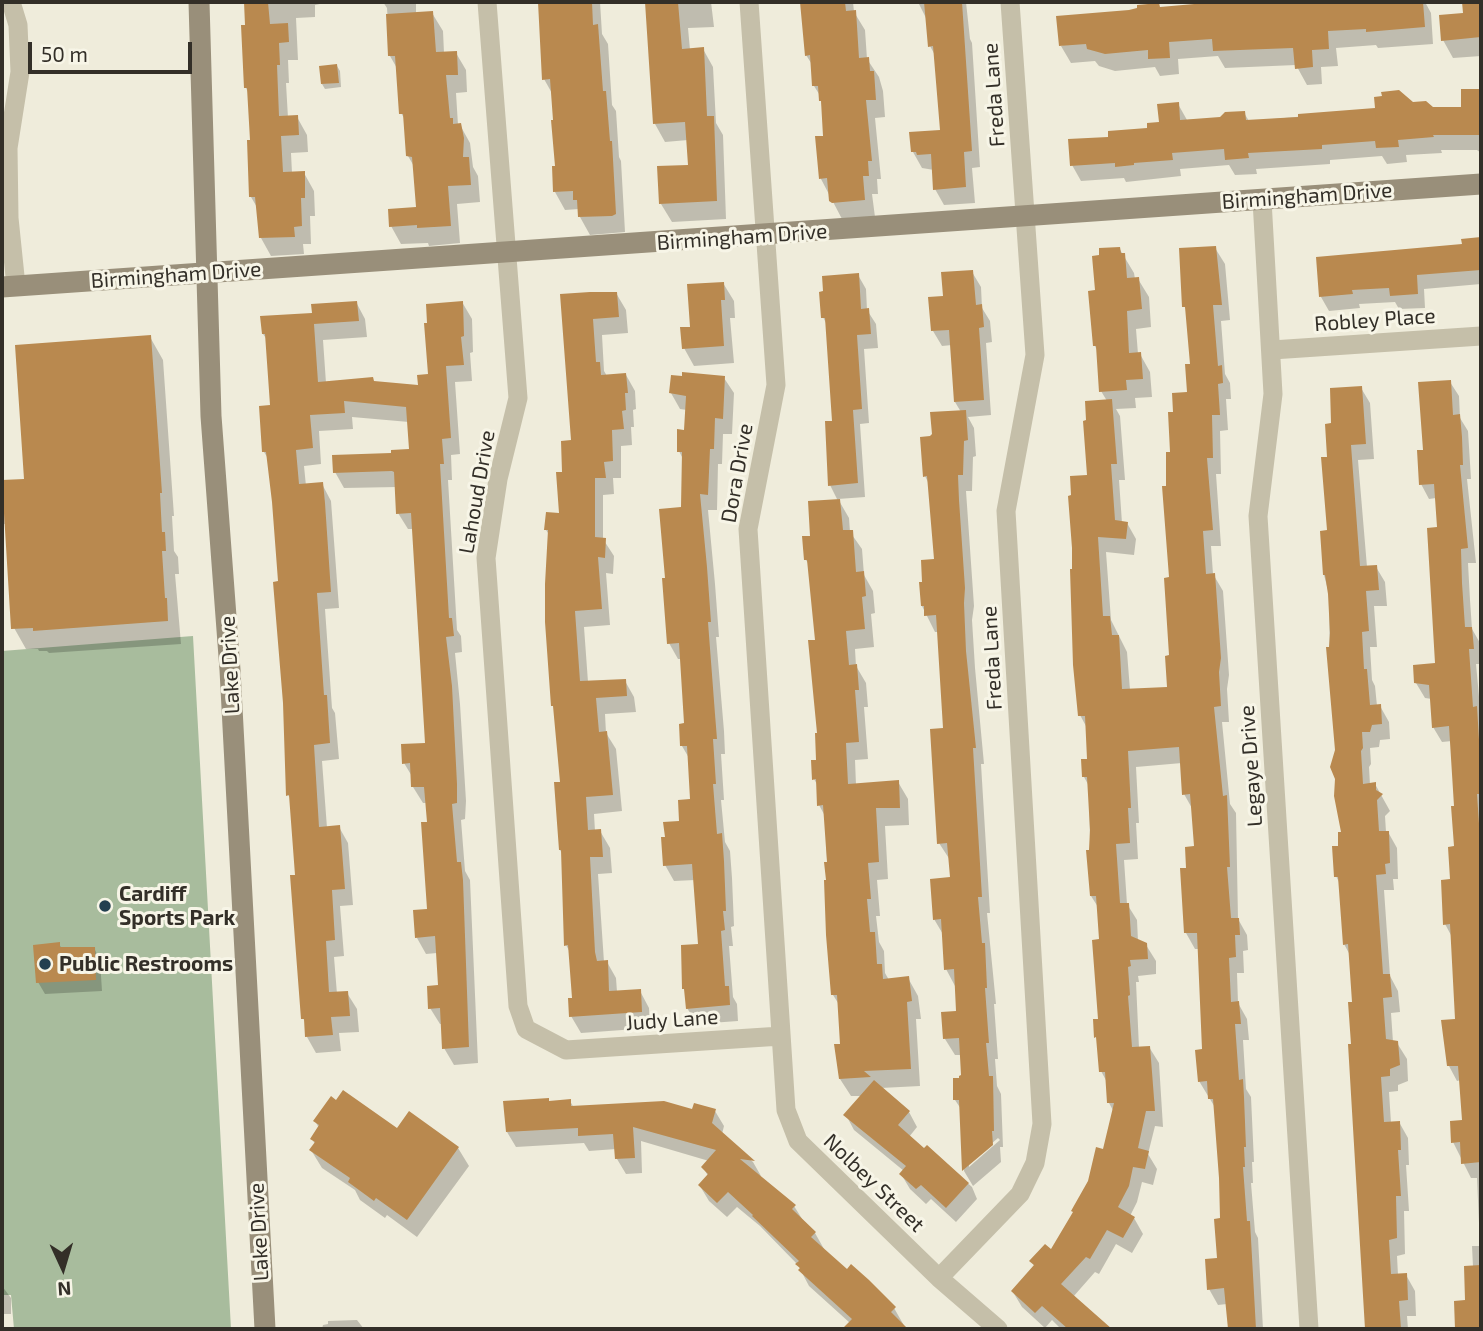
<!DOCTYPE html>
<style>
body{margin:0}
#map{position:relative;width:1483px;height:1331px;overflow:hidden;background:#efecdb;font-family:"Exo 2",sans-serif}
canvas{display:block}
.frame{position:absolute;inset:0;border:4px solid #332f28;pointer-events:none}
.north{position:absolute;left:28px;top:1233px;width:70px;height:70px;-webkit-text-stroke:5px #f7f5e7;paint-order:stroke;rotate:176deg;font-size:19px;font-weight:700;line-height:28px;text-align:center;color:#332f28}
.north::after{content:'';display:block;margin:auto;width:24px;height:32px;background:#332f28;clip-path:polygon(50% 0,100% 100%,50% 72%,0 100%)}
.scale{position:absolute;left:28px;top:42px;width:164px;height:32px;box-sizing:border-box;border:4px solid #332f28;border-top:0;padding-left:9px;font-size:21px;line-height:24px;white-space:nowrap;color:#332f28;-webkit-text-stroke:5px #f7f5e7;paint-order:stroke}
</style>
<div id="map">
<canvas width="1483" height="1331"></canvas>
<div class="frame"></div>
<div class="north">N</div>
<div class="scale">50 m</div>
</div>
<script>
const g = document.querySelector('canvas').getContext('2d');
g.lineJoin = 'round';
function fillPath(path, color) {
  g.fillStyle = color;
  g.fill(path, 'evenodd');
}
function stroke(path, color, width, dash) {
  g.strokeStyle = color;
  g.lineWidth = width;
  g.lineCap = dash ? 'butt' : 'round';
  g.setLineDash(dash || []);
  g.stroke(path);
}
function drawText(font, color, halo, rows, align = 'center') {
  g.font = font + ' "Exo 2",sans-serif';
  g.lineWidth = 6;
  g.setLineDash([]);
  g.textBaseline = 'middle';
  g.strokeStyle = halo;
  g.fillStyle = color;
  for (const [text, x, y, turn = 0] of rows) {
    g.save();
    g.translate(x, y);
    g.rotate((+turn || 0) * Math.PI / 180);
    g.textAlign = isNaN(turn) ? turn : align;
    if (halo) g.strokeText(text, 0, 0);
    g.fillText(text, 0, 0);
    g.restore();
  }
}
const green = new Path2D(`
 M193,636L231,1329H14L11,1295H2V651Z`);
const shadow = new Path2D(`
 M246,2H320V4L315,5V17L296,18L298,60H288L289,83H286L288,118L297,117L307,135L308,152L291,153L292,173H304L314,191L315,216H310L311,244H303L304,254L271,256L261,238L258,209L251,197V141L249,94L246,88Z
 M383,2H416V14L432,13L443,31L444,53H456L466,70L467,92L456,93L458,125H460L470,143L473,167L478,176L480,202L457,204L460,243L429,246L428,243L401,244L391,226L418,209L415,168L408,156L406,121L401,113L398,70L390,56L387,8Z
 M540,2H600L602,34L608,44L612,105L616,111L619,157L621,161L625,232L590,235L580,217L579,209L565,210L555,192L553,167H556L553,95L544,79Z
 M647,2H711L714,27L688,28L690,50L703,49L713,67L716,123L723,135L726,219L672,222L661,204L659,168L690,166L688,140L665,142L655,124Z
 M802,2H853L854,12L865,30L867,59L879,77L883,91L885,117L875,118L881,179H877L878,194H872L875,217L842,219L821,179L817,138L825,137L821,97L814,86L813,66L806,55Z
 M918,2H966L970,39L972,43L980,167L972,168L975,203L944,205L935,189L934,170L922,168L913,152L942,131L936,57L930,46L927,20Z
 M1212,2H1425L1431,13L1433,44L1378,48L1376,45L1336,48L1338,66L1321,67L1322,84L1307,85L1296,65L1225,68L1218,56L1178,59L1179,74L1160,76L1155,67L1115,71L1099,66L1095,61L1071,63L1061,46L1160,8L1212,4Z
 M1463,2H1481V56L1453,58L1443,40L1465,15Z
 M337,66L340,71L341,87L325,89L322,84Z
 M1463,91H1481V153L1477,150H1441L1442,153L1406,155L1407,162L1387,164L1382,156L1330,160V164L1256,169L1257,174L1235,175L1229,165L1180,169L1181,176L1126,182L1124,178L1081,181L1072,165L1110,138L1149,130L1161,124L1178,104L1187,120L1221,118L1244,113L1249,121L1377,110L1412,104L1432,108L1463,109Z
 M1481,239V284L1424,289L1425,308L1399,309L1395,302L1359,304L1360,308L1329,311L1321,297L1318,259L1463,245V240Z
 M1119,248L1134,273L1135,279H1138L1149,297L1151,327L1136,329L1138,354H1140L1150,372L1152,397L1135,398L1136,408L1116,409L1120,416L1125,480H1119L1122,523H1127L1136,539L1134,555L1106,552L1111,620L1127,652L1130,690L1169,688L1171,579L1168,488L1175,413L1189,394L1192,365L1188,312L1184,306L1215,248L1225,264L1230,320L1221,321L1225,374L1230,383L1231,399H1226L1228,430L1220,431L1221,474H1216L1221,546H1211L1213,574L1223,591L1229,675L1227,689L1229,722H1222L1230,804L1236,813L1238,919L1247,935L1248,950L1243,951L1244,973H1237L1238,1003L1247,1019L1249,1040H1243L1246,1089L1251,1097L1254,1162H1252L1253,1183H1251L1255,1232L1258,1238L1263,1329H1229L1227,1304L1218,1305L1209,1289L1219,1259L1222,1220L1216,1109L1199,1081L1204,1051L1200,949H1195L1186,933L1188,869L1196,848L1193,810L1184,794L1182,763L1136,767L1139,823H1136L1138,859L1124,860L1127,904L1137,920L1138,941L1146,945L1156,961V974L1138,976L1139,982H1136L1139,1048L1149,1047L1159,1063L1163,1127L1155,1126L1148,1154L1157,1169L1153,1185L1142,1182L1137,1202L1130,1216L1134,1218L1143,1234L1132,1253L1116,1244L1099,1274L1095,1272L1073,1297L1109,1329H1061L1052,1320L1045,1328L1022,1307L1013,1292L1035,1267L1031,1261L1051,1252L1074,1212L1105,1151L1114,1112L1109,1103L1108,1084L1101,1071L1100,941L1098,907L1091,896L1089,786L1084,777L1089,760L1087,728L1080,715L1089,477L1107,401L1101,391L1098,352L1095,346L1097,292Z
 M972,272L981,287L982,308L990,321L992,342L986,343L991,415L968,417L974,428L976,456L973,457L972,491H966L974,606L972,620L975,668L984,764H981L990,913H987L996,1004H994L998,1059H995L997,1086L1001,1094L1003,1147H1000L1001,1162L973,1186L964,1171L961,1109L955,1100L963,1077L962,1055H955L945,1039L958,1012L955,986L946,969L944,936L934,919L952,879L950,860L939,843L945,730L939,632H935L922,606L924,583L936,560L929,484L925,476L931,438L961,412L955,402L952,345L942,346L933,331L944,298ZM998,1138L1000,1140L969,1167V1163Z
 M858,275L866,289L867,310L876,324L878,348L864,349L869,423L860,424L865,497L838,499L849,518L850,532L862,549L864,575L873,591L875,613L871,614L874,647L855,649L856,666L866,683L868,707H864L868,759L855,760L856,785L898,782L908,799L909,825L885,826L888,879L877,880L880,916H876L879,942L884,951L885,973L889,980L908,978L918,996L921,1019H916L920,1086L881,1088L909,1112L917,1127L909,1137L924,1151L927,1147L972,1187L977,1199L956,1222L931,1199L926,1204L910,1189L901,1174L904,1171L854,1130L846,1115L863,1096H851L840,1079L842,1046L840,1006L833,995L825,816L819,805L818,786L814,779L818,761L819,734L817,642L810,566L806,560L812,537L838,501L830,485L834,422L827,325L823,317Z
 M723,283L734,301L735,318H730L734,363L694,366L684,348L692,328Z
 M616,293L626,310L628,333L602,335L604,371L607,376L626,375L635,391L636,409L633,410L634,427H631L632,445L621,446V478H613L614,494L603,495V539L614,556L613,574L606,573L610,625L584,627L588,682L625,681L634,697L636,712L605,714L606,733L616,749L622,811L594,814L595,831H600L610,848L612,873L598,874L604,962H607L616,978L617,992L640,991L649,1008L650,1028L581,1033L571,1016L574,1000L571,954L566,945L563,855L560,850L562,783L556,711L553,706L550,536L546,530L560,515L563,474L573,442L562,295Z
 M356,302L365,319L367,337L323,340L326,383H374L419,387L430,376L462,302L472,319L473,352L470,353L472,381L455,382L460,454L451,455L452,480H448L457,630L461,636L462,652L455,653L460,704L466,801L465,819L461,820L465,871L470,880L478,1063L454,1065L444,1048L442,1024H440L430,1008L440,987L437,953L426,954L417,938L429,911L428,824L427,803H423L413,787V778L404,763L427,744L414,529H408L398,513L397,487L344,488L335,472L411,450L409,422L352,417L353,429L319,431L321,464L304,466L306,486L322,484L331,501L339,608L325,609L332,708L335,713L339,759L322,761L327,828L339,827L348,843L353,905L340,906L344,956L334,957L337,994L347,993L357,1009L359,1032L339,1033L341,1051L316,1053L307,1037L306,1024L303,1018L297,876L291,799L288,795L280,583L269,460L264,452L272,407L268,341L263,334L314,314Z
 M150,337L163,360L174,516H172L174,551L178,557L179,574H175L181,644L49,653L47,651H39L38,649H26L13,626L6,524H2V482L26,480Z
 M724,378L734,393L732,434H723L722,464H718L717,510H708L715,584L719,637H716L724,731L725,754H721L724,800H721L725,842L730,851L732,878L734,926L731,927L733,946H729L733,997L737,1004L738,1021L697,1024L687,1008L699,945L695,880L674,881L665,865L692,801L689,758L682,746L686,725L682,659H678L669,643L667,580L683,508L684,461L679,451L685,431L687,410L680,409L671,393Z
 M1450,382L1459,396L1460,418L1468,431L1471,479H1467L1476,563H1468L1470,600L1472,629L1480,643L1481,664H1476L1481,718V1329H1456V1302H1467L1473,1267L1472,1246H1480L1477,1178H1471L1453,1142L1464,1121L1461,1080L1457,1081L1449,1066L1457,1020L1452,937L1445,924L1455,848L1456,807L1452,741L1442,742L1433,727L1432,699L1425,698L1416,683L1437,665L1439,528L1436,498L1429,499L1421,484L1425,451Z
 M1361,388L1370,403L1374,459L1358,460L1367,567H1376L1385,582L1387,606H1374L1377,647H1370L1372,680L1375,686L1377,706H1380L1389,722L1390,739L1380,740L1379,747L1370,748L1371,764L1369,767L1370,785L1375,784L1390,811L1385,816L1386,832H1388L1397,848L1398,879H1393L1394,890H1384L1390,976L1398,991L1400,1012L1391,1013L1393,1042L1397,1043L1407,1059L1408,1081L1398,1085V1091L1389,1092L1391,1123L1399,1122L1408,1138L1409,1165H1406L1409,1211H1404L1405,1254L1397,1256L1398,1275H1406L1415,1291L1416,1316H1407L1408,1329H1367L1352,1046L1353,1003L1350,955L1344,944L1340,884L1336,876L1343,833L1330,680L1329,594L1324,575L1329,532V458L1333,425Z
 M59,944L62,949L94,948L100,960L102,991L45,994L38,982Z
 M570,1101L574,1108L715,1111L724,1126L722,1134L753,1162L761,1176L757,1175L794,1206L804,1222L815,1233L824,1249L823,1250L894,1308L906,1329H844L850,1323L809,1286L798,1265L760,1226L737,1207L727,1217L709,1201L700,1186L708,1176L703,1167L709,1161L641,1141L642,1173L626,1174L617,1159L616,1149L589,1151L584,1143L516,1147L507,1132Z
 M337,1102L397,1131L410,1113L458,1148L469,1166L417,1237L387,1215L385,1218L360,1200L355,1190L322,1168L311,1150L315,1144L312,1139L319,1128L315,1121Z
 M2,1286L11,1298V1314H2Z
 M357,1320L364,1329H322L323,1325L328,1324V1321Z`);
const building = new Path2D(`
 M244,2H268L270,24L288,23L289,42L279,43L280,65H277L279,116L298,115L299,135L281,136L283,172L305,171V198H301L302,226L294,227L295,237L259,238L255,197H249L247,140H250L247,88H244L241,25H245Z
 M538,2H592L593,25L598,24L603,91H606L610,141H612L616,214L612,216L578,217L577,200H573V191L553,192L552,166H555L551,120H553L550,79L542,80Z
 M645,2H678L682,49L704,47L707,116H714L717,201L659,204L657,166L688,165L685,122L653,124Z
 M800,2H845L846,11L856,10L859,58L869,57L870,71H874L876,100H866L872,161H868L869,176H863L865,200L832,203L829,201L827,178L819,179L815,136H823L821,101H819L818,86H812L810,55L805,56Z
 M924,2H962L972,151L964,152L966,187L933,190L931,154L917,155L916,152H911L909,132L940,130L933,46L928,47Z
 M1217,2H1423L1425,27L1366,32V29L1328,31L1329,49L1312,50L1313,67L1295,69L1293,48L1213,51L1212,39L1169,42L1170,58L1148,59V50L1105,54L1087,49L1086,44L1059,46L1056,16L1129,10L1137,8V5L1159,3L1160,7Z
 M1462,2H1481V37L1441,41L1439,15L1463,13Z
 M433,11L436,52L457,51L458,75H446L450,118H453V124L461,123L464,138L463,157H469L471,185L448,186L451,226L417,228V225L389,227L388,209L416,207L412,157L406,156L403,114H399L395,56H388L386,14Z
 M337,64L339,83L321,84L319,66Z
 M1461,89H1481V135H1433L1434,137L1398,140L1399,147L1376,148L1375,141L1322,145V149L1248,153L1249,158L1225,160L1224,149L1172,153L1173,160L1134,163V165L1115,167V163L1070,166L1068,139L1108,137V131L1147,128V123L1159,122L1157,104L1179,102L1180,120L1220,117L1225,112L1245,111L1246,120L1298,117V114L1375,108L1374,97L1382,96L1381,92L1399,90L1413,102L1426,101L1433,107H1461Z
 M1481,237V270L1417,275L1418,294L1390,296L1389,288L1352,290L1353,294L1319,297L1316,257L1462,244L1461,239Z
 M1216,246L1222,305H1213L1218,366L1222,365L1223,383L1218,384L1220,415H1212L1213,458H1207L1213,530L1203,531L1206,574L1215,573L1221,658L1219,672L1221,706L1214,707L1223,796L1227,795L1230,867H1227L1231,918H1239L1240,935H1235L1236,957L1229,958L1231,1002L1239,1001L1241,1024H1235L1239,1080L1243,1079L1244,1097L1246,1147H1244L1245,1167H1243L1247,1221H1250L1256,1329H1228L1224,1288L1207,1290L1205,1259L1217,1258L1214,1219L1220,1218L1219,1178L1213,1099H1208L1207,1081L1198,1082L1195,1050L1202,1049L1197,933H1184L1180,868H1186L1185,847L1194,846L1190,794L1182,795L1179,747L1128,751L1131,808H1128L1130,843L1116,844L1120,903H1129L1131,936L1147,943L1148,959L1130,960L1131,966L1128,967L1130,995L1128,996L1132,1047L1150,1046L1155,1111H1146L1138,1148L1149,1151L1145,1169L1133,1167L1129,1186L1118,1207L1135,1217L1123,1238L1107,1230L1090,1259L1086,1257L1061,1284L1112,1329H1068L1042,1306L1035,1313L1011,1291L1034,1265L1029,1261L1045,1244L1051,1249L1073,1212L1071,1211L1088,1181L1096,1147L1103,1149L1114,1103H1107L1105,1072H1099L1096,1037L1094,1038L1093,1019H1098L1092,940L1099,939L1096,896H1090L1086,850H1089L1090,830L1087,777H1082L1081,759H1087L1085,716H1078L1073,665L1070,569H1072V548L1068,496L1071,495L1070,476L1087,475L1083,421L1086,420L1085,401L1112,399L1117,464H1111L1115,520L1128,522L1126,539L1098,537L1103,616H1110L1112,635H1119L1122,689L1167,687L1165,656L1169,655L1164,578L1169,577L1162,486H1166V452H1170L1168,412H1173L1172,393L1187,392L1185,364H1190L1185,307H1182L1179,248Z
 M1120,247L1121,253H1125L1127,278L1139,277L1142,309L1127,311L1129,353L1141,352L1143,379L1126,380L1127,390L1099,392L1096,346H1093L1088,291L1095,290L1092,256L1099,255V248Z
 M973,270L976,305L982,304L984,327L979,328L984,400L954,402L949,330L931,331L928,297L943,296L941,272Z
 M859,273L861,309L869,308L871,334L857,335L862,409L853,410L858,483L828,486L825,421H832L825,318H821L819,292L823,291L822,276Z
 M724,282L725,300H721L724,346L682,349L680,327H690L687,284Z
 M590,292H617L619,317L593,319L596,362H600L601,375L626,373L628,393H625L626,410L622,411L624,429L612,430L613,461L604,462L606,478H595V537L606,538L605,558L598,557L602,609L575,611L580,681L626,679L627,696L596,698L599,732L607,731L613,795L586,797L588,830L601,829L603,857H590L595,952L597,961L608,960L609,991L641,989L642,1012L569,1017L568,998H572L568,945L564,946L561,850H559L554,782H560L553,706H551L545,622V584L548,530H544L546,512L559,513L556,472H562L561,441L571,440L560,294Z
 M357,301L359,321L314,324L318,382L373,377L374,381L418,385L417,375L428,374L424,323H427L426,304L463,301L464,336L461,337L464,365L446,366L451,438L442,439L444,464H440L449,618H452L454,636L446,637L452,686L457,784V803L452,804L457,862H461L463,880L469,1047L442,1049L440,1008L428,1009L427,986L438,985L435,936L415,938L413,910L427,909L421,822H427L424,787H411L410,763L402,764L401,744L425,743L411,513L396,514L394,472L392,471L333,473L332,455L391,453V450L409,449L406,407L344,401L345,413L310,415L313,448L296,450L299,484L323,482L325,503L331,592L317,593L324,695H327L330,743L314,745L319,827L340,825L345,889L332,890L335,940L326,941L329,992L348,991L350,1016L331,1017L333,1035L305,1037L304,1019H301L290,875H295L289,795L286,796L283,703L273,582L278,581L272,502L266,452H262L259,406L270,405L265,334H262L260,316L312,313L311,304Z
 M151,335L162,493H160L162,532H165L166,551H162L165,598H167L168,621L33,631V628L11,629L2,480L24,479L15,345Z
 M682,372L725,376L723,419L715,418L714,449H710L708,495L700,494L707,567L711,622H708L715,714L717,739H713L716,784H713L717,834L722,833L724,861L726,911H723L725,930L721,931L725,986H729L730,1005L686,1009L684,989H682L681,945L698,944L692,864L663,866L661,837H665L663,822L679,821L678,800L690,799L687,746H680L679,724L684,723L679,643L667,644L662,578H665L659,509L681,507L682,452H677V429L684,430L686,396L669,393L671,375L682,376Z
 M1451,380L1453,415L1460,414L1462,437L1463,465H1460L1468,548L1461,549L1462,583L1465,627H1472L1474,649H1469L1473,707L1477,706L1481,773V794H1477L1481,853V1162L1461,1164L1460,1142L1451,1143L1450,1121L1462,1120L1458,1066H1447L1441,1020L1455,1019L1450,924L1443,925L1441,880L1450,879L1448,847L1454,846L1451,806H1454L1449,726L1432,728L1429,685L1414,683L1413,665L1435,663L1427,528L1437,527L1434,484L1419,485L1417,450H1423L1418,382Z
 M1362,386L1366,444L1351,445L1360,566L1377,565L1379,590L1366,591L1369,631L1362,632L1364,669H1367L1370,705L1381,704L1382,724L1372,725L1370,732H1362L1363,748L1361,751L1363,784L1376,782V790L1383,794L1377,800L1379,831H1389L1390,863L1385,864L1386,874L1376,875L1383,974H1390L1392,997L1383,998L1386,1039L1398,1041L1400,1065L1390,1069V1076L1381,1077L1384,1122L1400,1121L1401,1150H1398L1401,1196H1396L1397,1238L1389,1240L1391,1274L1407,1273L1408,1300L1399,1301L1401,1329H1365L1348,1044H1351L1348,1002H1352L1348,944L1343,945L1338,877H1334L1332,846H1338V832H1341L1334,796L1335,779L1330,767L1335,750L1326,647H1329L1330,633L1328,594L1325,575H1323L1320,531L1327,530L1321,457H1327L1325,424L1331,423L1330,388Z
 M966,410L968,440L964,441L963,475H958L959,500L965,588L964,603L966,651L976,748H973L982,897H978L982,943H985L987,988H985L989,1043H986L989,1076H993L994,1131H992L993,1145L962,1171L959,1100H953V1078H959V1076L961,1075L959,1038L943,1039L941,1012L956,1011L954,969L944,970L941,919L933,920L930,879L950,877L947,843L937,844L930,729L943,728L936,615L924,616V606H921L919,582H922L921,560L934,559L927,476L923,477L920,437L930,436L932,434L930,412Z
 M840,499L843,530H853L856,572L864,571L866,596L862,597L865,629L846,631L849,665L857,664L859,690H855L859,742L846,743L848,784L899,780L900,808H876L879,862L868,863L871,899H867L870,932H875L877,964H882L883,979L909,976L912,1001L907,1002L911,1069L864,1071L871,1077L839,1079L834,1044H840L837,995H831L826,935L824,880H826L824,862H827L823,805L817,806L816,779L812,780L811,760H816L815,733H817L808,640H815L807,560H804L802,536H810L808,501Z
 M60,942V947H95L96,980L36,983L33,945Z
 M874,1080L910,1111L898,1125L924,1148L927,1145L969,1183L946,1208L921,1185L916,1189L899,1174L906,1166L843,1115Z
 M343,1090L397,1128L409,1111L459,1147L407,1220L376,1198L374,1201L348,1182L350,1178L309,1150L315,1142L310,1139L319,1125L313,1121L331,1096L336,1100Z
 M549,1098V1101L571,1099V1106L664,1101L692,1109L694,1103L716,1109L712,1123L755,1161L740,1159L796,1205L792,1209L816,1232L811,1237L847,1269L851,1264L869,1280L896,1307L891,1312L908,1329H842L852,1319L798,1270L800,1268L795,1264L799,1261L752,1216L753,1215L728,1192L717,1203L698,1185L708,1174L701,1167L716,1150L633,1127L635,1158L615,1159L613,1134L578,1136V1128L506,1132L503,1101Z
 M1481,1265V1329H1455L1454,1301L1465,1300L1464,1266Z`);
const street = new Path2D(`
 M11,2L18,25L20,72L8,148L9,218L16,286
 M487,2L518,398L498,479L486,558L518,1006L526,1029L566,1050L781,1036
 M749,2L776,385L748,529L786,1110L798,1141L939,1278L998,1329
 M1262,200L1273,394L1258,516L1309,1329
 M1272,350L1481,336
 M939,1278L1020,1194L1035,1163L1042,1124L1006,511L1035,355L1010,2`);
const secondary = new Path2D(`
 M199,2L211,416L230,670L265,1329
 M2,287L1481,184`);
const markers = [
 [105,906,7,"#223f50"],
 [45,964,7,"#223f50"]
];
const streetNames = [
 ["Freda Lane",994,95,-94],
 ["Birmingham Drive",1307,196,-4],
 ["Birmingham Drive",742,237,-4],
 ["Birmingham Drive",176,275,-4],
 ["Robley Place",1375,320,-4],
 ["Dora Drive",737,473,-80],
 ["Lahoud Drive",477,492,-80],
 ["Freda Lane",992,658,-93],
 ["Lake Drive",230,665,-93],
 ["Legaye Drive",1251,766,-94],
 ["Judy Lane",672,1020,-4],
 ["Nolbey Street",874,1183,44],
 ["Lake Drive",259,1232,-93]
];
const poiNames = [
 ["Cardiff",119,894],
 ["Sports Park",119,918],
 ["Public Restrooms",59,964]
];
fillPath(green, '#a8bc9d');
fillPath(shadow, '#0003');
fillPath(building, '#b9894f');
stroke(street, '#c5bfa9', 19);
stroke(secondary, '#998f7a', 21);
for (const [x, y, r, color] of markers) {
  const dot = new Path2D();
  dot.arc(x, y, r, 0, 2 * Math.PI);
  g.fillStyle = color;
  g.fill(dot);
  stroke(dot, '#f7f5e7', 2.5);
}
drawText('21px', '#332f28', '#f7f5e7', streetNames);
drawText('bold 21px', '#332f28', '#f7f5e7', poiNames, 'left');
</script>
